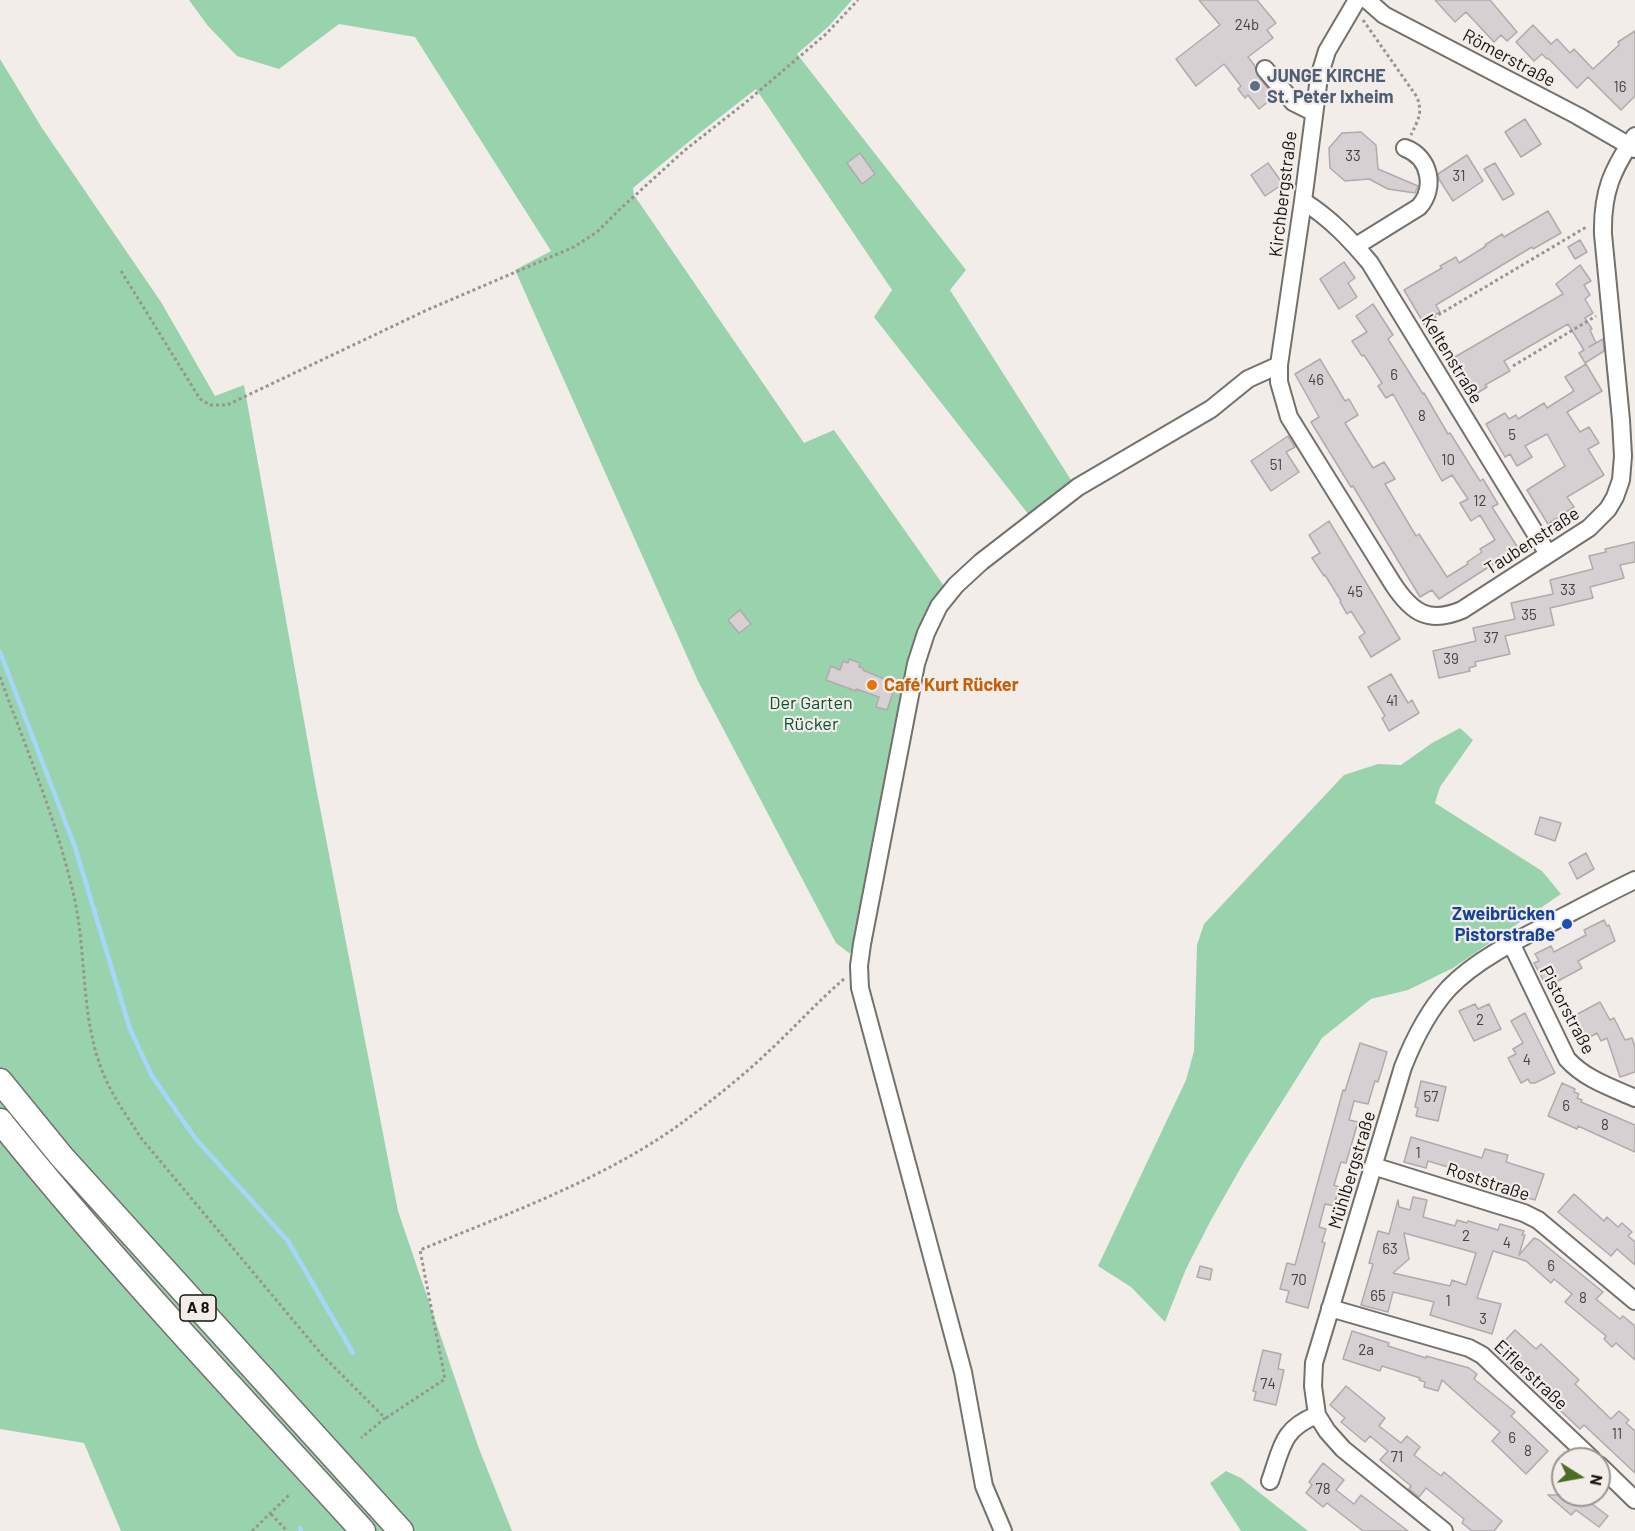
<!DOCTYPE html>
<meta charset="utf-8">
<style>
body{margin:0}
#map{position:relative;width:1635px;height:1531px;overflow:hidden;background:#f2ede8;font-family:Barlow,sans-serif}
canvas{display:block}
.north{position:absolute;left:1551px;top:1447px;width:60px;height:60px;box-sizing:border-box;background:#f2ede8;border:2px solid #999692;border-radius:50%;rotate:101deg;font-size:16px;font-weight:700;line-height:24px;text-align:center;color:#141311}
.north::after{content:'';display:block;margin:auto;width:21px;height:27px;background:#4b6e26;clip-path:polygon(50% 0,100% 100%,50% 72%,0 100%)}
</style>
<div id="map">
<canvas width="1635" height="1531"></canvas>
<div class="north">N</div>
</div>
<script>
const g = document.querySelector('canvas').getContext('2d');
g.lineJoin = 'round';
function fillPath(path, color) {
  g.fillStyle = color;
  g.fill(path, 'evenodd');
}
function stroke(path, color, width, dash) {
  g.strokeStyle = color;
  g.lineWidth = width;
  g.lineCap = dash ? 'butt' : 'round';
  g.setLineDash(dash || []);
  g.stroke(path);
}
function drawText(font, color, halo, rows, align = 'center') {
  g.font = font + ' Barlow,sans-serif';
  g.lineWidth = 4.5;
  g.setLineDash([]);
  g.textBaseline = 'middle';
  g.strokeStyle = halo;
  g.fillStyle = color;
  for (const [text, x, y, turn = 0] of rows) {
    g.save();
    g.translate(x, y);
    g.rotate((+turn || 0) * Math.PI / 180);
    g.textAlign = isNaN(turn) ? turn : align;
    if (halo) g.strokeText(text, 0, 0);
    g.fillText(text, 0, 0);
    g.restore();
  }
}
const green = new Path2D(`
 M189,0H852L829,26L797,54L966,270L950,290L1073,483L1029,515L874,317L892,290L756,89L697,135L633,188L634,195L804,443L834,430L944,586C913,637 902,695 890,754C877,819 866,885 855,951L849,953L836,943L698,681L515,270L551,251L415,37L339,24L279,69L237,56L208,26Z
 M0,59L42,128L161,302L215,396L244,385L315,782L398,1211L478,1446L512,1531H121L84,1443L0,1429Z
 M1460,728L1473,740L1440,787L1435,803L1542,871L1561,894L1453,968L1408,990L1371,999L1322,1038L1244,1162L1211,1220L1186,1269L1165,1322L1131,1287L1098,1266L1186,1080L1194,1051L1197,945L1204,924L1344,775L1378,764L1401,765L1432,743Z
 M1226,1471L1241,1478L1308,1531H1241L1210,1483Z`);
const stream = new Path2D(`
 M0,652L75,847L130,1029L152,1076L195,1138L288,1241L353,1353
 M300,1528L301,1531`);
const building = new Path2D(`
 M1199,0H1257L1276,23L1267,30L1273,38L1248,57L1255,66L1257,75L1271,92L1266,96L1269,101L1259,109L1248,95L1245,98L1238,89L1241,86L1224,64L1196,86L1176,59L1220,25Z
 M1435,0H1490L1517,32L1507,41L1501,35L1494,42L1466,12L1455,22Z
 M1533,25L1551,44L1557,39L1570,53L1574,49L1593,69L1619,45L1618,42L1635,31V96L1621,110L1588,77L1577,88L1548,58L1547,59L1542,54L1534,61L1516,42Z
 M1525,119L1541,144L1521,157L1505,132Z
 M1361,132L1376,145L1378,169L1418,186L1415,193L1388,189L1369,179L1345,181L1330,168L1329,148L1342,133Z
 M860,153L875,174L862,184L847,163Z
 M1467,155L1483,181L1453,201L1439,179L1438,174Z
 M1268,163L1283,184L1265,196L1251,175Z
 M1495,163L1514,194L1503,200L1484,169Z
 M1548,211L1561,233L1533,249L1532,247L1436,305L1440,312L1423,322L1404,290L1442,268L1440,266L1456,257L1459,263L1486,246L1485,245L1502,234L1504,237Z
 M1580,240L1587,252L1575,259L1568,247Z
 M1344,262L1355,278L1348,283L1357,297L1339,309L1320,279Z
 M1580,265L1591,281L1584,285L1590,295L1585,299L1593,313L1585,318L1592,329L1590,330L1596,343L1589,347L1603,339L1604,351L1585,363L1579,353L1584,350L1568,324L1504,361L1510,371L1485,385L1487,387L1471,397L1448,361L1563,294L1556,284Z
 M1373,304L1393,335L1388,339L1423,394L1424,393L1448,434L1450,433L1480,481L1483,479L1498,504L1492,507L1518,548L1439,599L1432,590L1420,597L1411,582L1353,486L1351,487L1311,422L1319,417L1295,374L1320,359L1345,401L1349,399L1358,415L1345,423L1373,468L1384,462L1395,479L1385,484L1416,536L1419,534L1447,577L1468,564L1467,562L1482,552L1480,549L1495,540L1480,515L1471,521L1460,503L1468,499L1452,475L1442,481L1393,394L1386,398L1378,386L1382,383L1364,355L1362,356L1352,341L1367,332L1356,316Z
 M1586,364L1602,391L1567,412L1580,432L1589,427L1599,443L1588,449L1604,475L1567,497L1574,507L1548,524L1527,490L1565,466L1547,434L1525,446L1532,457L1517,466L1510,454L1505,457L1486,424L1505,413L1509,419L1516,415L1518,419L1544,403L1547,408L1574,391L1565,377Z
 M1288,436L1295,447L1286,452L1299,472L1271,491L1251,461Z
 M1329,521L1400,639L1371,657L1359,637L1365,633L1351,611L1347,614L1340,602L1341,601L1325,575L1324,576L1312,558L1320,553L1309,535Z
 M1635,542V562L1620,565L1624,578L1590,587L1593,598L1550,608L1554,625L1505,636L1510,654L1475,662L1476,666L1469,668L1470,671L1439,678L1433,651L1476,641L1473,628L1515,619L1511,603L1553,594L1550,580L1593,569L1589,556L1606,552L1605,549Z
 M740,610L751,624L739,633L728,620Z
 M849,659L860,663L859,667L863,668V670L896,684L887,710L876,707L879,697L856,689V691L826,680L831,666L840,670L843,661L848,663Z
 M1391,674L1408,703L1412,700L1419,713L1389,731L1382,718L1385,716L1368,687Z
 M1540,817L1561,823L1555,841L1535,834Z
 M1586,853L1594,869L1577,879L1569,863Z
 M1604,920L1607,926L1609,925L1615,941L1578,961L1582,968L1547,987L1534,963L1539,961L1535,954L1551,946L1554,952L1586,935L1584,930Z
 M1600,1002L1610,1020L1614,1018L1625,1040L1632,1038L1635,1048V1072L1620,1077L1607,1038L1601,1041L1597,1033L1585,1040L1572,1017Z
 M1475,1004L1478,1009L1489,1004L1501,1029L1474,1041L1459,1011Z
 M1525,1013L1555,1073L1535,1083H1530L1528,1079L1521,1083L1508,1058L1516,1054L1513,1049L1523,1043L1511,1021Z
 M1360,1043L1387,1052L1378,1082L1375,1081L1368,1104L1354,1101L1349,1120L1358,1122L1346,1163L1341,1162L1334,1185L1339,1187L1334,1206L1325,1204L1319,1227L1326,1229L1322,1242L1325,1243L1308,1308L1286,1302L1289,1291L1280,1289L1287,1263L1295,1265L1343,1090L1345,1091Z
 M1421,1081L1446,1087L1438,1121L1416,1116L1418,1108L1415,1107Z
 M1562,1083L1575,1089L1574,1092L1579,1094L1577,1098L1582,1100L1581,1102L1635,1125V1152L1578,1126L1577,1129L1548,1116Z
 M1411,1137L1482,1158L1485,1149L1508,1155L1506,1162L1544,1174L1535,1200L1502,1190L1503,1188L1467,1178L1468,1173L1428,1161L1426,1168L1404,1162Z
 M1574,1194L1604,1221L1607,1217L1618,1227L1622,1223L1632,1232L1628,1236L1635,1242V1265L1617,1249L1611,1256L1558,1212Z
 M1413,1197L1427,1200L1423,1217L1455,1226L1457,1220L1467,1223L1468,1221L1498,1230L1500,1224L1524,1231L1522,1235H1525L1519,1255L1534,1238L1539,1240L1603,1292L1596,1299L1620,1319L1623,1316L1635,1326V1360L1616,1343L1612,1347L1604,1339L1606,1336L1565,1302L1572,1294L1554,1279L1551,1283L1526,1261L1493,1251L1477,1298L1501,1304L1492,1334L1430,1315L1434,1302L1393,1292L1388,1312L1361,1305L1373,1264L1369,1263L1378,1231L1389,1234L1398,1200L1399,1207L1410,1210ZM1404,1233L1476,1253L1466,1285L1452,1280L1450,1286L1393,1273L1409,1259Z
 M1200,1266L1212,1269L1210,1280L1197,1277Z
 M1515,1330L1536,1349L1541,1344L1579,1380L1575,1384L1611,1419L1619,1411L1629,1420L1626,1423L1635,1431V1473L1584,1425L1580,1429L1516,1369L1515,1370L1495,1351Z
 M1352,1331L1389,1343L1388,1346L1426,1358V1356L1469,1368L1477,1374L1474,1379L1515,1412L1511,1416L1548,1451L1526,1474L1492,1441L1500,1432L1442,1380L1438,1391L1424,1387L1425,1382L1419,1380L1420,1378L1382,1366L1380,1371L1343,1359Z
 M1263,1350L1281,1354L1278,1369L1284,1370L1276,1405L1254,1400L1256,1392L1253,1391Z
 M1346,1386L1385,1418L1379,1426L1401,1443L1407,1436L1420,1447L1414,1455L1441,1476L1444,1472L1502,1521L1494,1531H1472L1462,1523L1464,1519L1426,1488L1419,1497L1409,1489L1411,1486L1380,1460L1388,1451L1370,1436L1365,1442L1341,1422L1345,1418L1330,1405Z
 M1323,1463L1344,1480L1336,1490L1354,1504L1361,1495L1408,1531H1363L1327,1503L1323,1507L1306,1493L1312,1485L1309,1482Z
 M1548,1495H1598L1591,1503L1608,1516L1599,1527L1576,1510L1571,1515Z`);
const path = new Path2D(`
 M1363,20L1417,97C1423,113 1418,120 1411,135
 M121,271L200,399L210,405H227L427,310L574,247L597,232L619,210L685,150L745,103L826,34L858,0
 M1423,324L1588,226
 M1513,366L1596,316
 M0,677C26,748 56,819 73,892C88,954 79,1021 106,1080C115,1100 129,1119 141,1138L323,1356L385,1418L361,1438
 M386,1418L445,1379L420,1250C509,1213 605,1179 683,1122C710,1102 744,1075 768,1052C794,1028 817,1002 844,979
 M271,1514L287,1531
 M252,1531L290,1494`);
const minor = new Path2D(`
 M1357,0L1327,51L1319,77L1303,201L1279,365V382L1289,417L1393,584C1412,613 1429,624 1462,610L1589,528L1608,509L1615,497L1621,480L1623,456L1621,420L1603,234C1602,192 1612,170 1635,136
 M1367,0L1384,15L1578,116L1635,149
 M1265,69L1293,102L1313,112
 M1303,201C1330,218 1350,239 1370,263L1548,554
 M1356,246L1419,207C1436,188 1430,157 1405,148
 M1511,943L1567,1059C1585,1079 1610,1087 1635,1098
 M1373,1166L1524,1213L1538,1220L1635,1301
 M1330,1308L1469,1348L1482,1355L1592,1459
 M1599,1465L1635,1500
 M1270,1481C1282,1448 1281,1429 1317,1415
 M1003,1531L984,1486L963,1372L860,988L859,966L862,944L916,664L926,633L939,606L956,585L981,562L1078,487L1211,409L1248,379L1279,365
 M1444,1531L1343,1449L1327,1431L1317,1415L1313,1386L1314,1363L1403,1067C1414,1039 1428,1011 1449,988C1476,960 1515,941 1549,924C1578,909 1606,894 1635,880`);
const highway = new Path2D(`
 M0,1081L62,1157L401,1531
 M0,1121C114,1263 240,1396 363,1531`);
const markers = [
 [1255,86,6,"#5c6f8a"],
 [872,685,6,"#e8710a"],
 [1567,924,6,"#1a4fb4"]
];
const numberNames = [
 ["24b",1247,25],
 ["16",1620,87],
 ["33",1353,156],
 ["31",1459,176],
 ["6",1394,375],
 ["46",1316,380],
 ["8",1422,416],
 ["5",1512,435],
 ["10",1448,460],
 ["51",1276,465],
 ["12",1480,501],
 ["33",1568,590],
 ["45",1355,592],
 ["35",1529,615],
 ["37",1491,638],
 ["39",1451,659],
 ["41",1392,701],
 ["2",1480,1020],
 ["4",1527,1060],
 ["57",1431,1097],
 ["6",1566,1106],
 ["8",1605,1125],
 ["1",1418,1153],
 ["2",1466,1236],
 ["4",1507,1243],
 ["63",1390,1249],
 ["6",1551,1266],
 ["70",1299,1280],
 ["65",1378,1296],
 ["8",1583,1298],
 ["1",1448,1301],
 ["3",1483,1319],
 ["2a",1366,1350],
 ["74",1268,1384],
 ["11",1617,1434],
 ["6",1512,1438],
 ["8",1528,1451],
 ["71",1397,1457],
 ["78",1323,1489]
];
const shields = [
 [198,1308,36]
];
const shieldNames = [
 ["A 8",198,1308]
];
const streetNames = [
 ["Römerstraße",1509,58,28],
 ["Kirchbergstraße",1283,194,-83],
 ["Keltenstraße",1452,359,59],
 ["Taubenstraße",1532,541,-33],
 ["Pistorstraße",1567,1010,62],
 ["Mühlbergstraße",1352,1170,-73],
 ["Roststraße",1488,1182,18],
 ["Eiflerstraße",1531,1375,43]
];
const serviceNames = [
 ["JUNGE KIRCHE",1267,76],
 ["St. Peter Ixheim",1267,97]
];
const foodNames = [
 ["Café Kurt Rücker",884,685]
];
const parkNames = [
 ["Der Garten",811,703],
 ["Rücker",811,724]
];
const transitNames = [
 ["Zweibrücken",1555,914],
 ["Pistorstraße",1555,935]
];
fillPath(green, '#99d3ad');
stroke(stream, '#a6d6fa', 4.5);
fillPath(building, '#d7d0d2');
stroke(building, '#b1aaac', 1.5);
stroke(minor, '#74706c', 20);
stroke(highway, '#74706c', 27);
stroke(path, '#989591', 3, [3, 3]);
stroke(minor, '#fff', 16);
stroke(highway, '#fff', 24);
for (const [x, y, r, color] of markers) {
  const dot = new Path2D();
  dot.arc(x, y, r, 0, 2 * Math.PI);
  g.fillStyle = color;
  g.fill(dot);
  stroke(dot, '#f2ede8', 2);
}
drawText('15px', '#454241', null, numberNames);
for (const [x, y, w] of shields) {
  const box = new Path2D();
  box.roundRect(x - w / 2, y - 13, w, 26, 4.5);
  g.fillStyle = '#f2ede8';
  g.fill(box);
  stroke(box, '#141311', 1.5);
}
drawText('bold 16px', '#141311', null, shieldNames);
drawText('18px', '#141311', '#f2ede8', streetNames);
drawText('bold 18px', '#4e5e75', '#f2ede8', serviceNames, 'left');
drawText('bold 18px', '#c56008', '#f2ede8', foodNames, 'left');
drawText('18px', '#09512e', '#f2ede8', parkNames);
drawText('bold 18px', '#164399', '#f2ede8', transitNames, 'right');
</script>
